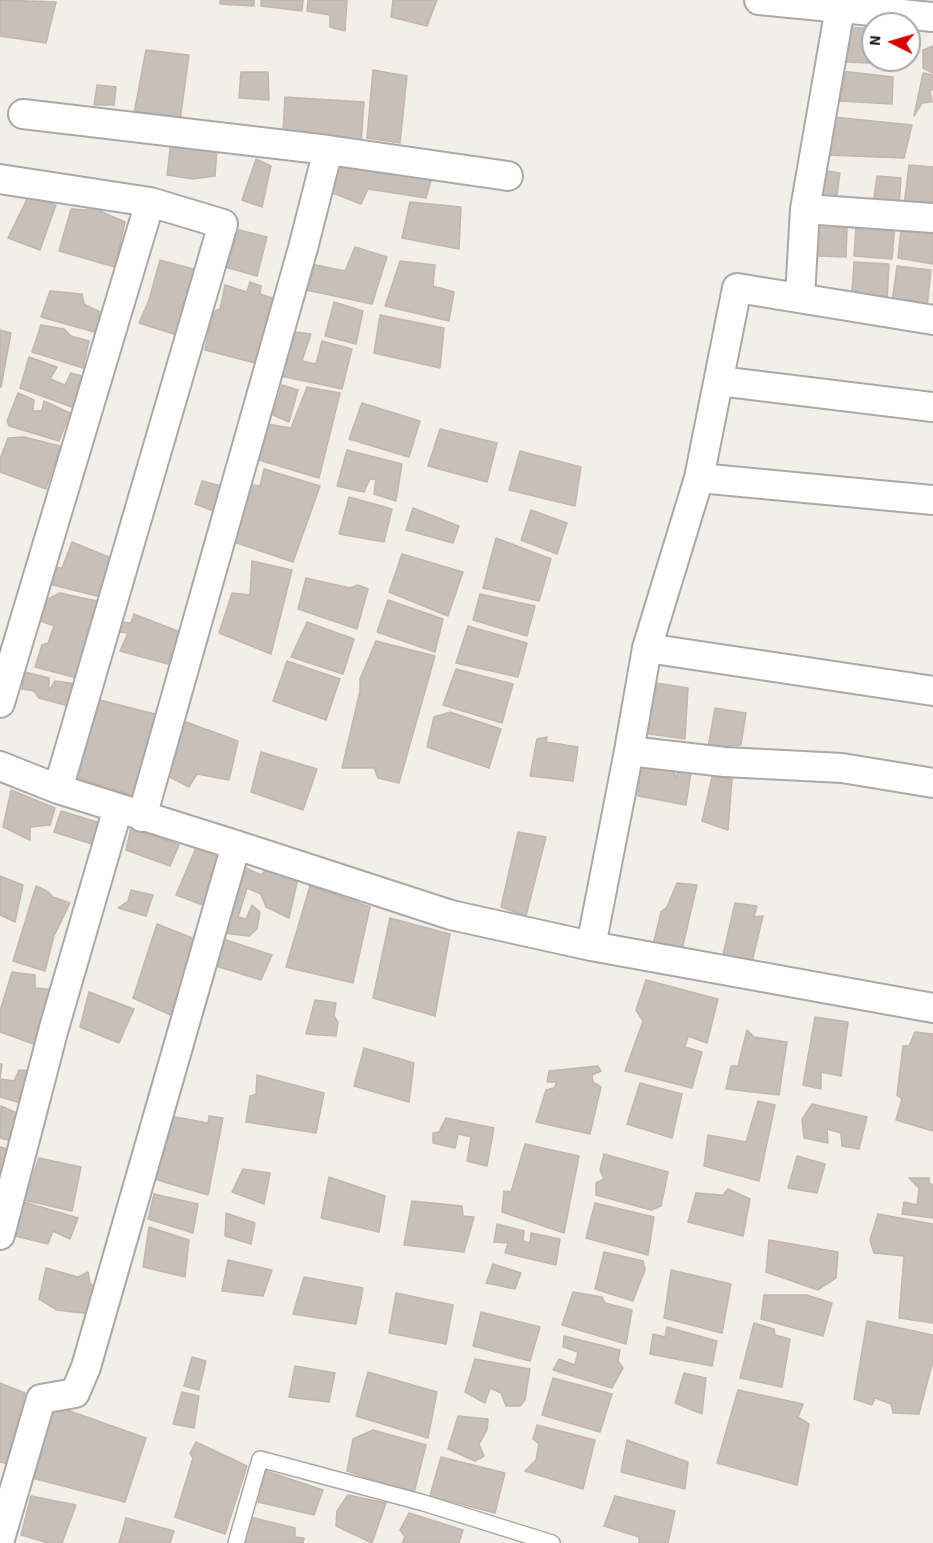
<!DOCTYPE html>
<style>
body{margin:0}
#map{position:relative;width:933px;height:1543px;overflow:hidden;background:#f2efe9;font-family:"Source Sans 3",sans-serif}
canvas{display:block}
.north{position:absolute;left:861px;top:12px;width:60px;height:60px;box-sizing:border-box;background:#fff;border:2px solid #a7a7a7;border-radius:50%;rotate:275deg;font-size:16px;font-weight:700;line-height:24px;text-align:center;color:#222}
.north::after{content:'';display:block;margin:auto;width:21px;height:27px;background:#d40000;clip-path:polygon(50% 0,100% 100%,50% 72%,0 100%)}
</style>
<div id="map">
<canvas width="933" height="1543"></canvas>
<div class="north">N</div>
</div>
<script>
const g = document.querySelector('canvas').getContext('2d');
g.lineJoin = 'round';
function fillPath(path, color) {
  g.fillStyle = color;
  g.fill(path, 'evenodd');
}
function stroke(path, color, width, dash) {
  g.strokeStyle = color;
  g.lineWidth = width;
  g.lineCap = dash ? 'butt' : 'round';
  g.setLineDash(dash || []);
  g.stroke(path);
}
const building = new Path2D(`
 M0,0L56,2L46,43L0,36Z
 M220,0H254V6L220,4Z
 M261,0H303L302,11L261,6Z
 M308,0H347L345,31L330,27V15L307,11Z
 M393,0H437L427,26L391,17Z
 M847,27L873,29V60H894V64L844,62Z
 M933,46V73L923,68V50Z
 M146,50L189,55L179,128L133,119Z
 M373,70L407,76L400,143L367,138Z
 M841,71L893,77L892,104L839,101Z
 M241,72H268L269,100L239,98Z
 M923,73L933,75V90H930L932,102L922,103L914,116Z
 M97,85L116,87L114,105H94Z
 M285,97L364,102L361,144L283,133Z
 M833,117L912,125L904,158L826,155Z
 M171,141L217,148L215,176L193,179L167,175Z
 M256,159L271,166L262,207L242,200Z
 M335,160L432,177L426,198L368,189L361,204L330,192Z
 M909,165L933,167V210L904,206Z
 M821,170L840,173L837,195L821,196Z
 M877,176L901,178L899,207L873,205Z
 M28,197L56,205L40,250L8,238Z
 M410,202L461,207L459,249L402,238Z
 M97,206L102,212L125,222L115,267L59,251L71,209L87,210Z
 M902,220L915,221L919,232L933,233V264L898,258Z
 M867,221L895,223L892,259L854,256L856,227L863,228Z
 M817,227L847,228L846,257L817,256Z
 M239,230L267,237L257,276L225,267Z
 M355,247L387,257L372,304L306,290L311,264L345,271Z
 M160,260L197,270L180,336L139,323L149,300Z
 M400,261L435,265L433,286L454,292L449,321L385,306Z
 M854,262L889,264L887,300L857,297L852,291Z
 M897,266L931,270L927,307L892,302Z
 M250,282L261,286L260,294L279,300L255,363L205,350L213,312L220,309L225,285L247,292Z
 M50,291L82,294L84,304L102,313L98,333L41,317Z
 M334,302L363,311L356,344L325,336Z
 M380,315L444,328L440,368L374,353Z
 M41,325L64,329L71,336L89,341L83,368L32,352Z
 M0,330L11,333L1,387H0Z
 M295,332L311,334L302,361L316,364L322,341L352,349L342,389L281,376Z
 M29,357L57,367L50,379L65,385L71,373L89,378L77,409L20,388Z
 M282,385L298,390L289,422L273,415Z
 M307,387L340,393L319,478L259,460L267,424L291,428Z
 M18,393L34,400L33,411H42L44,401L70,413L59,441L9,426L7,421Z
 M362,403L420,421L409,457L349,439Z
 M440,429L497,443L487,482L428,466Z
 M24,437L60,446L46,489L0,472V459L8,438Z
 M347,450L402,464L396,501L374,494L376,479H370L364,492L337,486Z
 M520,451L581,467L575,506L509,490Z
 M264,469L320,486L293,562L231,541L248,484L260,486Z
 M202,481L225,487L219,513L195,504Z
 M349,497L392,509L384,542L339,534Z
 M413,508L459,526L453,543L406,530Z
 M531,510L567,523L557,554L521,540Z
 M496,538L551,559L539,601L483,588Z
 M72,542L116,560L105,598L49,584L53,567L62,568Z
 M402,554L463,572L448,616L389,592Z
 M252,561L292,570L271,654L219,633L232,593L250,595Z
 M306,578L350,588L358,585L368,589L357,629L298,609Z
 M60,593L106,603L84,680L35,667L42,645L48,643L54,626L36,619L42,602Z
 M480,594L535,606L527,636L473,620Z
 M388,600L443,619L435,652L377,632Z
 M134,614L180,632L168,664L120,651L128,633L120,632L121,622L131,623Z
 M307,622L354,639L343,674L291,657Z
 M468,626L527,643L518,677L456,663Z
 M376,641L435,656L399,783L378,778L374,768H342L360,691V679Z
 M287,661L340,679L326,720L273,701Z
 M456,669L513,684L502,723L443,705Z
 M25,672L49,678V691L55,681L85,685L72,707L39,698L34,691L22,689Z
 M656,683L688,688L685,739L643,733L649,692L656,691Z
 M96,699L159,715L139,797L73,777Z
 M715,708L746,713L741,745L708,748Z
 M450,712L501,729L489,768L427,747L434,717Z
 M178,719L238,741L229,780L197,774L189,787L162,773Z
 M547,737L546,742L578,747L573,781L530,776L537,739Z
 M261,752L317,769L303,810L251,792Z
 M641,761L673,770L676,778L679,765L692,766L686,805L638,796Z
 M712,777L732,779L728,830L702,821Z
 M11,790L55,808L50,825L30,827V840L3,827Z
 M61,811L107,825L101,847L54,832Z
 M131,828L179,845L170,866L126,850Z
 M518,832L546,837L526,916L501,907Z
 M198,843L225,853L211,908L176,895Z
 M238,864L261,875L267,869L298,878L289,918L266,907L261,894L247,888L238,917L246,919L252,905L260,912L257,929L249,936L224,933Z
 M0,876L23,885L15,922L0,915Z
 M677,883L697,885L681,954L653,945L661,912L667,907Z
 M36,886L47,891L53,897L70,903L54,936L45,971L13,961Z
 M310,886L370,907L353,983L286,967Z
 M131,890L153,895L146,916L118,908L128,901Z
 M735,903L757,906L754,917L763,916L751,966L723,955Z
 M390,918L450,934L435,1016L373,998Z
 M157,924L200,941L177,1018L133,998Z
 M223,939L272,955L261,980L216,966Z
 M12,972L35,975V988L56,990L39,1046L0,1032V1011Z
 M646,980L718,999L707,1043L688,1036L685,1047L702,1052L692,1088L625,1071L643,1021L636,1010Z
 M89,992L134,1009L119,1043L80,1027Z
 M315,1000L336,1003L334,1016L338,1022L336,1036L306,1034Z
 M815,1017L848,1022L841,1076L821,1072V1089L803,1085Z
 M747,1030L754,1037L787,1042L779,1095L726,1089L731,1066H738Z
 M915,1032L933,1034V1131L896,1120L902,1099L897,1095L903,1046H909Z
 M364,1048L414,1063L409,1102L354,1086Z
 M0,1064H2L0,1079L14,1081L19,1070L32,1071L21,1103L0,1097Z
 M598,1066L601,1071L592,1075L593,1082L601,1087L590,1134L536,1122L546,1090L554,1088L557,1082H547L549,1071Z
 M257,1075L324,1093L316,1133L246,1122L250,1096L256,1094Z
 M640,1083L682,1094L672,1138L627,1124Z
 M758,1101L775,1105L759,1181L704,1166L708,1135L746,1142Z
 M812,1104L867,1117L859,1149L842,1146L841,1133L827,1129L828,1143L804,1138L802,1119Z
 M1,1106L21,1115L11,1141L0,1138Z
 M170,1116L208,1123L209,1116L223,1118L208,1195L154,1179Z
 M446,1118L494,1128L487,1166L467,1161L471,1137L458,1134L455,1148L433,1143V1133L439,1132Z
 M525,1144L579,1156L564,1233L502,1212L504,1191L511,1192Z
 M0,1147L9,1149L0,1183Z
 M604,1154L668,1172L661,1206L651,1210L596,1195V1183L604,1179L600,1170Z
 M797,1156L825,1164L817,1193L788,1188Z
 M39,1158L81,1167L72,1211L24,1200Z
 M243,1169L270,1173L264,1204L232,1192Z
 M329,1177L385,1196L379,1232L321,1218Z
 M909,1178H929V1183L933,1185V1218L902,1214L904,1202L917,1205L919,1188Z
 M728,1189L750,1199L743,1236L688,1222L696,1193L723,1195Z
 M154,1194L198,1204L193,1233L148,1219Z
 M412,1201L462,1206L463,1216L474,1217L464,1252L404,1245Z
 M24,1202L78,1218L70,1239L53,1231L48,1244L15,1236Z
 M595,1203L654,1217L648,1255L586,1238Z
 M226,1213L255,1223L251,1244L225,1236Z
 M878,1214L933,1224V1323L899,1318L904,1256L874,1253L870,1240Z
 M497,1224L524,1231L523,1241L530,1243L531,1233L560,1239L556,1265L505,1253L508,1243L494,1242Z
 M149,1227L189,1240L185,1277L143,1267Z
 M769,1240L838,1252L836,1278L818,1290L766,1272Z
 M604,1252L643,1261L645,1270L633,1301L595,1289Z
 M228,1260L272,1270L263,1296L222,1291Z
 M493,1264L521,1273L515,1289L486,1283Z
 M46,1268L78,1277L88,1272L90,1283L97,1291L91,1314L57,1310L39,1299Z
 M671,1270L731,1284L722,1333L664,1318Z
 M304,1277L363,1288L356,1324L293,1314Z
 M573,1292L602,1297L605,1303L632,1310L626,1344L562,1325Z
 M396,1293L453,1305L446,1344L389,1333Z
 M764,1295H807L832,1303L823,1336L761,1319Z
 M481,1312L540,1327L530,1361L473,1346Z
 M867,1321L933,1335V1361L919,1414L893,1413L891,1404L875,1398L872,1405L854,1399Z
 M754,1323L774,1329L775,1335L790,1339L782,1387L740,1378Z
 M667,1327L717,1341L712,1366L650,1354L653,1334L665,1337Z
 M564,1336L620,1350L618,1361L623,1368L612,1388L553,1370L559,1359L575,1365L578,1352L563,1347Z
 M192,1357L206,1361L199,1390L184,1386Z
 M475,1359L530,1369L525,1400L520,1406H506L501,1393L490,1388L485,1403L465,1392Z
 M295,1366L335,1373L329,1402L289,1397Z
 M368,1372L437,1392L428,1438L356,1416Z
 M684,1373L706,1378L702,1414L675,1403Z
 M553,1378L612,1394L600,1432L542,1415Z
 M0,1383L25,1393L16,1427L17,1447L8,1464L0,1462Z
 M738,1390L803,1404L798,1417L809,1424L797,1485L717,1463Z
 M182,1392L199,1396L194,1428L173,1424Z
 M50,1404L146,1438L125,1502L28,1477Z
 M458,1416L488,1419L487,1430L479,1444L484,1456L475,1461L448,1449Z
 M537,1425L595,1440L583,1489L525,1471L536,1460L539,1444L533,1439Z
 M373,1430L426,1445L414,1493L347,1471L353,1439Z
 M627,1440L688,1462L685,1489L621,1472Z
 M196,1442L247,1466L225,1534L175,1517L193,1458L190,1453Z
 M441,1457L505,1473L495,1513L430,1496Z
 M266,1471L323,1490L314,1515L258,1502Z
 M348,1495L386,1503L372,1543L336,1526L337,1511Z
 M31,1496L76,1505L62,1543H48L21,1535Z
 M615,1496L675,1511L668,1543H639V1537L604,1526Z
 M409,1513L463,1530L459,1543H402L405,1537L400,1530Z
 M250,1517L295,1528V1537L304,1538L303,1543H244Z
 M126,1518L174,1531L170,1543H119Z`);
const lane = new Path2D(`
 M236,1543L260,1459L424,1503L552,1543`);
const street = new Path2D(`
 M759,0L933,17
 M23,114L328,150
 M0,179L150,202L223,224L58,789
 M805,209L933,218
 M800,297L805,209L840,8
 M719,381L933,407
 M699,478L933,500
 M647,648L933,691
 M0,703L150,202
 M629,751L725,762L842,768L933,783
 M0,766L58,789L236,845L451,915L591,946L933,1008
 M142,817L303,248L328,150L508,176
 M591,946L629,751L647,648L699,478L737,288L933,320
 M0,1235L54,1028L118,808
 M0,1539L41,1399L75,1393L86,1367L236,845`);
fillPath(building, '#c7bfb8');
stroke(building, '#c4b6ab', 1.5);
stroke(lane, '#a9a9a9', 18);
stroke(street, '#a9a9a9', 32);
stroke(lane, '#fff', 15);
stroke(street, '#fff', 28);
</script>
